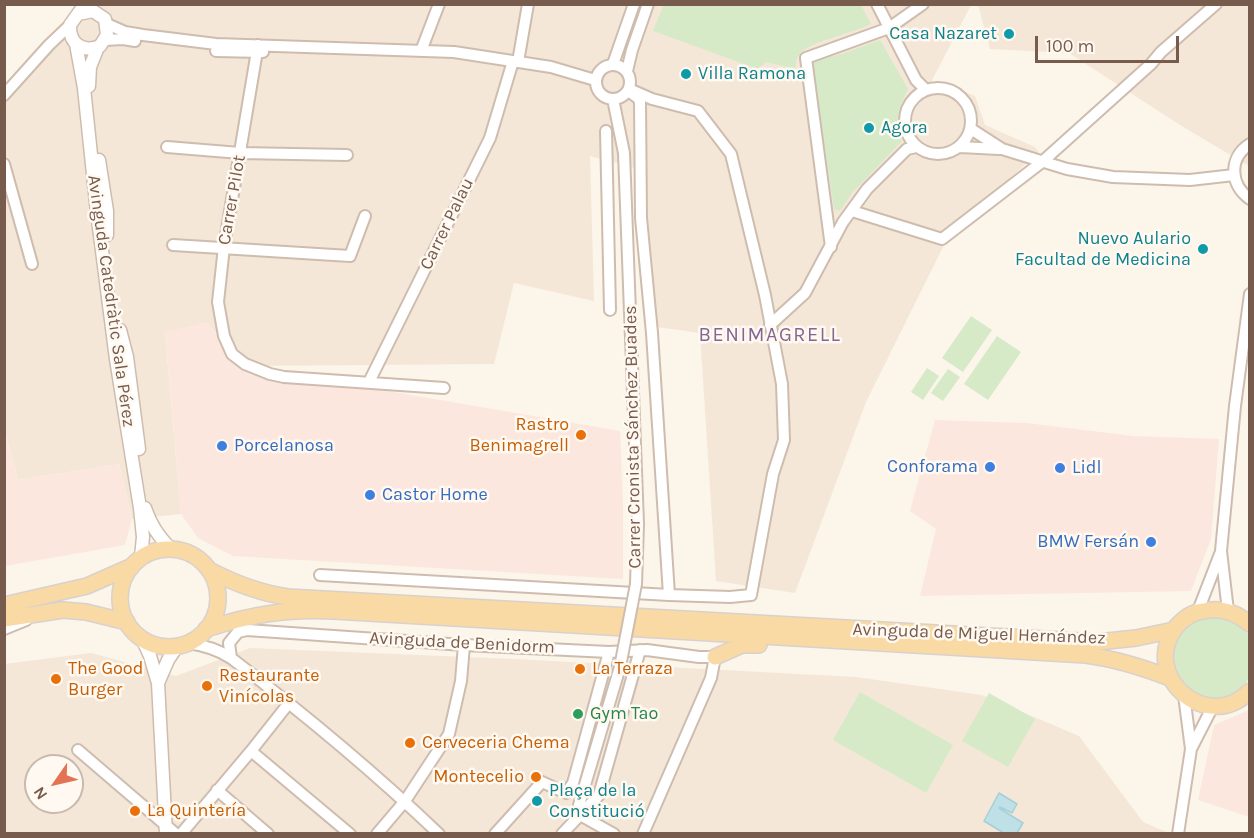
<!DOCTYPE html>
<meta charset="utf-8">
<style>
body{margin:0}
#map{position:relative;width:1254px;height:838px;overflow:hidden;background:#fcf5ea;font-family:Karla,sans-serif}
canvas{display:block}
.frame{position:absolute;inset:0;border:6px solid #775c4d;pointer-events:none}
.north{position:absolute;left:24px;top:754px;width:60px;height:60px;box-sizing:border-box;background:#fff9f1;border:2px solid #c9baaf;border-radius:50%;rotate:236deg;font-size:16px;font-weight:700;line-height:24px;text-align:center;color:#775c4d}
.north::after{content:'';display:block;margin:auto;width:21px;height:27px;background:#e37353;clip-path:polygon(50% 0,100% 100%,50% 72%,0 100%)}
.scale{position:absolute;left:1035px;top:36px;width:144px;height:27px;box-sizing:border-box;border:3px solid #775c4d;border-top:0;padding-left:8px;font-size:18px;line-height:21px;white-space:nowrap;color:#775c4d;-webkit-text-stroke:4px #fff9f1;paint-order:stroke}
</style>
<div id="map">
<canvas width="1254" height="838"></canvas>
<div class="frame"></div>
<div class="north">N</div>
<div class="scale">100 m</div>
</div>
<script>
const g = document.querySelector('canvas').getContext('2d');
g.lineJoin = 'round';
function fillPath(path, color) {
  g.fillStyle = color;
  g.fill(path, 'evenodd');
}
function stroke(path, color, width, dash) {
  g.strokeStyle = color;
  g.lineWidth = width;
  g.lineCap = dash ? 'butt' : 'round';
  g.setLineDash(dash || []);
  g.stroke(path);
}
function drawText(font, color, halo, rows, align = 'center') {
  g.font = font + ' Karla,sans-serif';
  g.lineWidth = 5;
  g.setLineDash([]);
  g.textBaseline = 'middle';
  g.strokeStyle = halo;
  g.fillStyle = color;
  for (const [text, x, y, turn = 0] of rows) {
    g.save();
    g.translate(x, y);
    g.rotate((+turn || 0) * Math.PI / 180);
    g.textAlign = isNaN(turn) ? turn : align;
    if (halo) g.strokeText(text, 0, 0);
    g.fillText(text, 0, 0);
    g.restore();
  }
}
const residential = new Path2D(`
 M84,5H971L930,84L949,85L975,96L985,125L1035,147L1039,152L951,231L866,402L795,593L716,581L700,333L657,327L643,170L590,156L594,301L514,283L494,364L250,366L206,323L165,333L181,514L132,519L119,464L18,480L4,427V87Z
 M978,5H1249V166L1180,125L1069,53L990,49Z
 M250,648L514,659L856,677L982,695L1079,736L1143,822L1169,833H5L4,664L91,653L176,676ZM36,766H72V802H36Z`);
const commercial = new Path2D(`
 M206,323L249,367L620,431L623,506V579L233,556L198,538L181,514L165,332Z
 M935,420L1027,423L1133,436L1219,439L1211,539L1191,591L920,596L936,529L910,511Z
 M4,427L18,480L119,464L132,519L125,545L5,566Z
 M1249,710V817L1198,800L1214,725Z`);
const green = new Path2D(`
 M664,4L861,5L871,24C854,33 806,42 798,56C796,60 796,65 795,69L766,62L758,69L653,31Z
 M880,40L908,89C899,106 893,123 902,141L851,194L840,211L834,209L812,61L842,54Z
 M971,316L992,330L963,372L942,358Z
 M997,336L1021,352L988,400L964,384Z
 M927,368L939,376L923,400L911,392Z
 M948,369L960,377L943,401L931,393Z
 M1202,616C1217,617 1244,616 1249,636C1252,647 1250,662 1249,674C1249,682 1243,687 1237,691C1189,723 1139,645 1202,616Z
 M860,692L953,745L926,793L833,740Z
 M989,693L1035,719L1008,767L962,741Z`);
const water = new Path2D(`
 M999,793L1017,804L1012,813L1000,807L999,808L1023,823L1017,833H1002V832L984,821Z`);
const minor = new Path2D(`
 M877,4L916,80L926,90
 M107,24L125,32L143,35L216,44L454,52L551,67L595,80
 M105,40L123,39L135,41
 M258,45L224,247L218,302L224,336L232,354L245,364L270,374L284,377L444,388
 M216,51L263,52
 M421,51L439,4
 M518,62L528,4
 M613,64L634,4
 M596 82a17 17 0 1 1 34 0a17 17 0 1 1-34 0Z
 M627,71L632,50L648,4
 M905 121a33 33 0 1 1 66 0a33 33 0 1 1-66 0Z
 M631,93L638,98L640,102L641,218L652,333L669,595
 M4,95L49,45L70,25
 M613,99L624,153L638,524L636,584
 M971,129L1002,149L1067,169L1113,177L1190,180L1234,175
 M606,131L610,310
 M1250,144C1228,158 1230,185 1250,199
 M167,147L240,153L347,155
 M960,147L999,149
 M4,164L32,264
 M852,211L942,239L1042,162L1151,64L1161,52L1216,4
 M173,245L350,256L365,216
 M831,247L806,58L889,28L923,4
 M770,325L805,293L843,222L867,189L907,149L916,147
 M369,382L490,138L513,61
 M320,575L669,595L730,597L751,595L773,474L784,440L782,384L765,295L731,154L698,111L652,99L629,89
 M1198,611L1220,554
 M1228,611L1221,551L1235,406L1250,294
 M4,629L26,620
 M188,643C203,645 217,649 231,658C303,713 373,771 439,834
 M231,658L229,643L238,632L247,630L464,645L609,652L647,650L699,657H715L711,678L643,834
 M1191,749L1213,706
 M78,750L176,834
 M251,751L350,834
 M217,790L268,834
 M580,815L579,805L620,667
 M580,815L614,834
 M181,834L251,751L289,703
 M377,834L405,801L449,734L461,681L464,645
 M495,834L542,782L566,793L573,783L609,652
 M562,834L599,795L640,650
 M1178,834L1191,749L1184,695`);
const tertiary = new Path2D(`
 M78,14L93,11L105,19L107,35L100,46C83,53 69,44 70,25L85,4
 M76,44L84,88L97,212L116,359L140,508L143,537L141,557
 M89,86L90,67L98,47
 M99,160L107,211V235
 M120,330L127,357L139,449
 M145,508C151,525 158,536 171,549
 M142,638L150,656L158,683L166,834
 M158,683L168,660L178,645`);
const primary = new Path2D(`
 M120 598a49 49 0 1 1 98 0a49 49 0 1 1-98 0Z
 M209,570C234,583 259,593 288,597L1098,642L1136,638L1174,630
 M4,605L87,586L130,567
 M4,619L63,610L86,612L127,622
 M1250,624C1236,612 1221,607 1203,611C1192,612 1183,619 1176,627C1139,675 1207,735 1250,691
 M206,629C253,614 285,609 334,611L1086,655C1116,659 1142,667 1170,678
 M715,657L742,645H759`);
const minorBridge = new Path2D(`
 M620,667L636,584`);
const markers = [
 [1009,34,6,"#0f9aa8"],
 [686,74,6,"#0f9aa8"],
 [869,128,6,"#0f9aa8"],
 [1203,249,6,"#0f9aa8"],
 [581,435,6,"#e8710a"],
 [222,446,6,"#3f7fe0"],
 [990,467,6,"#3f7fe0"],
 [1060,468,6,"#3f7fe0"],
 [370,495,6,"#3f7fe0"],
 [1151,542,6,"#3f7fe0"],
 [580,669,6,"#e8710a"],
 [56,679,6,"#e8710a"],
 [207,686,6,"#e8710a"],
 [578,714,6,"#2e9e5b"],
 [410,743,6,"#e8710a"],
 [536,777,6,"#e8710a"],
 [537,801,6,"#0f9aa8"],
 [135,811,6,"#e8710a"]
];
const cultureNames = [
 ["Casa Nazaret",997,34,"right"],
 ["Villa Ramona",698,74],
 ["Agora",881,128],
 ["Nuevo Aulario",1191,239,"right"],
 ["Facultad de Medicina",1191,260,"right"],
 ["Plaça de la",549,791],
 ["Constitució",549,812]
];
const streetNames = [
 ["Carrer Pilot",232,200,-80],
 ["Carrer Palau",447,224,-64],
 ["Avinguda Catedràtic Sala Pérez",111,301,82],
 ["Carrer Cronista Sánchez Buades",633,437,-91],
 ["Avinguda de Miguel Hernández",979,634,2],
 ["Avinguda de Benidorm",462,643,3]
];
const foodNames = [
 ["Rastro",569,425,"right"],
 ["Benimagrell",569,446,"right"],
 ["The Good",68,669],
 ["Burger",68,690],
 ["La Terraza",592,669],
 ["Restaurante",219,676],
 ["Vinícolas",219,697],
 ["Cerveceria Chema",422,743],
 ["Montecelio",524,777,"right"],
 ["La Quintería",147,811]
];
const shopNames = [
 ["Porcelanosa",234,446],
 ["Conforama",978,467,"right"],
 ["Lidl",1072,468],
 ["Castor Home",382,495],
 ["BMW Fersán",1139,542,"right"]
];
const leisureNames = [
 ["Gym Tao",590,714]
];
const neighbourhoodNames = [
 ["BENIMAGRELL",770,335]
];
fillPath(residential, '#f4e7d8');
fillPath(commercial, '#fce7de');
fillPath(green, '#d6eac8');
fillPath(water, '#bee0e6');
stroke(water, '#a4d0d8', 1.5);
stroke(minor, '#cebdaf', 14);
stroke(tertiary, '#cebdaf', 15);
stroke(primary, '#d9d1cd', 18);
stroke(minor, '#fff', 10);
stroke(tertiary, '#fff', 12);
stroke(primary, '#f9daa5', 15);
stroke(minorBridge, '#cebdaf', 14, []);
stroke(minorBridge, '#fff', 10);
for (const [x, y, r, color] of markers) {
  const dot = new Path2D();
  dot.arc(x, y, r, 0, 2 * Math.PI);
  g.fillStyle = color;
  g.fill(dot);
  stroke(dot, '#fff9f1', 2);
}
drawText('18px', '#0d838f', '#fff9f1', cultureNames, 'left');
drawText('18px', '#775c4d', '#fff9f1', streetNames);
drawText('18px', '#c56008', '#fff9f1', foodNames, 'left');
drawText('18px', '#366cbe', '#fff9f1', shopNames, 'left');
drawText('18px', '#27864d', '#fff9f1', leisureNames, 'left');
g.letterSpacing = '1.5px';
drawText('20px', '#846693', '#fff9f1', neighbourhoodNames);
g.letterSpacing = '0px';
</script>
